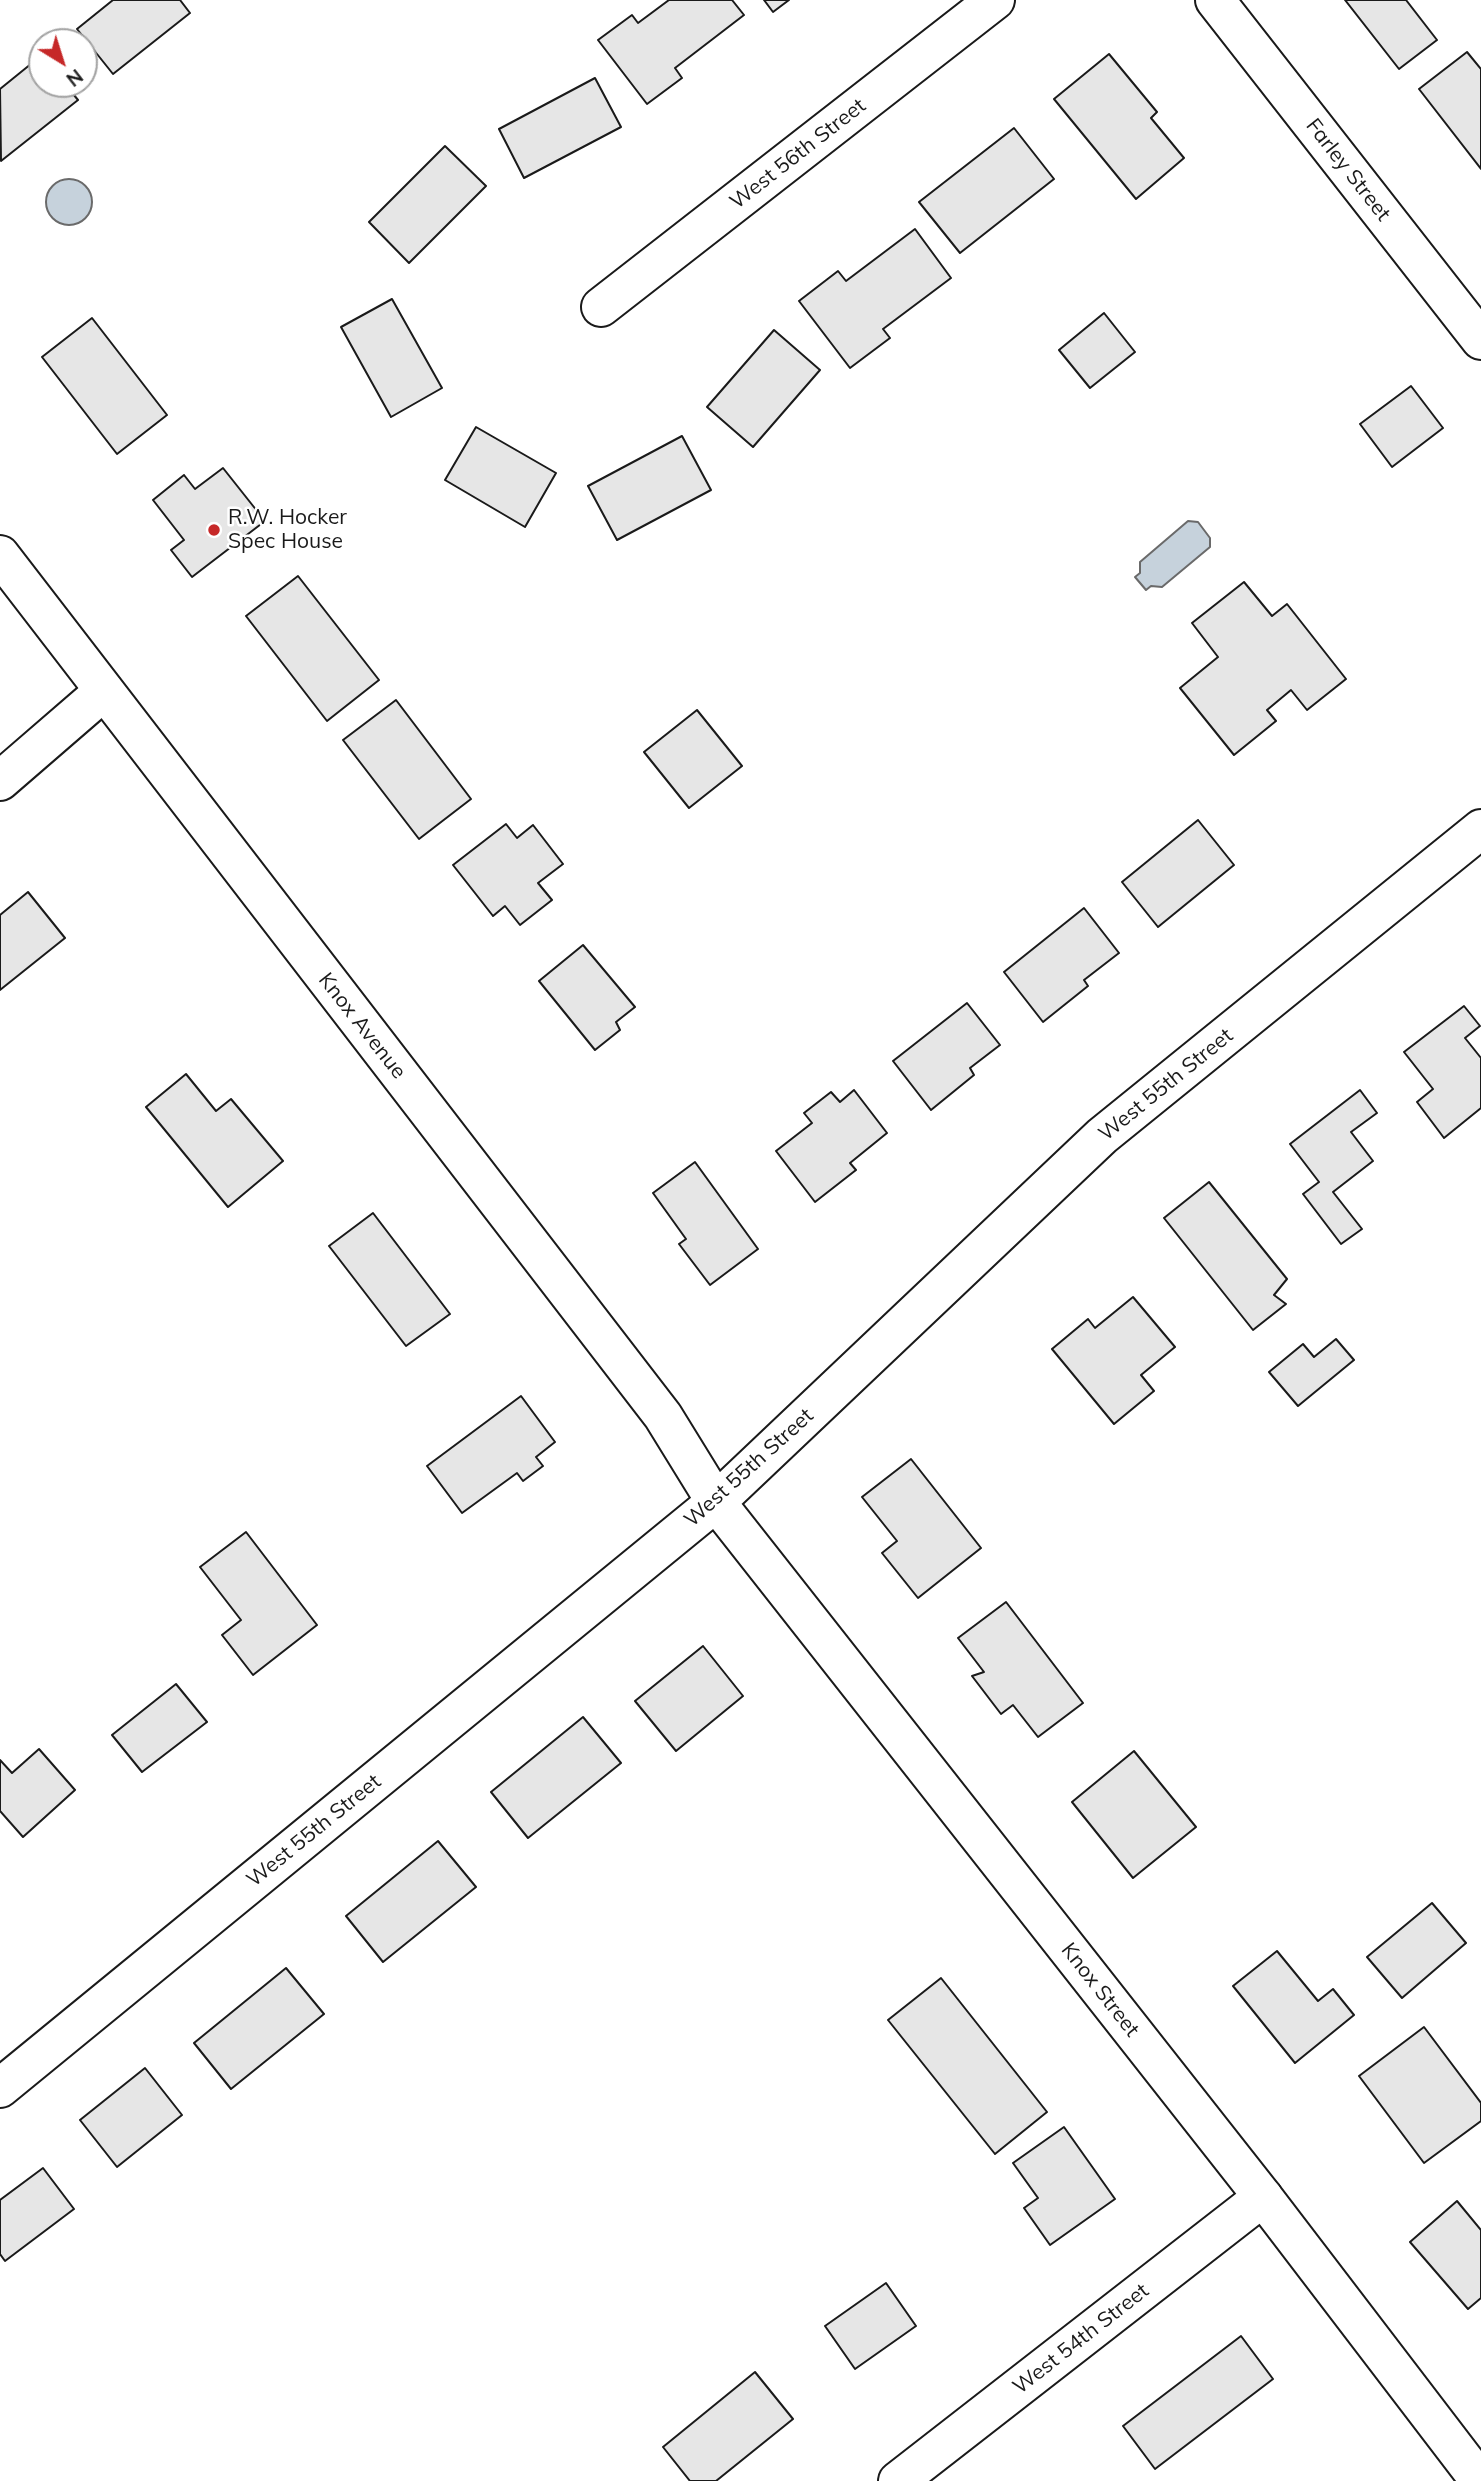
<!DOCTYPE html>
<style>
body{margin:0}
#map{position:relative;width:1481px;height:2481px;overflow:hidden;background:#fff;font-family:Mulish,sans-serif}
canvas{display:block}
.north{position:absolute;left:28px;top:28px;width:70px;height:70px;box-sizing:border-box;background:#fff;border:2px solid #a3a3a3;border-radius:50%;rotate:142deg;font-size:19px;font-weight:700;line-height:28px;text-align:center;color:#1a1a1a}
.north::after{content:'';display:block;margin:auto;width:24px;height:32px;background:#c62828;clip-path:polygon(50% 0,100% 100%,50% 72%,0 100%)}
</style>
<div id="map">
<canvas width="1481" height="2481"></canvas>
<div class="north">N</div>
</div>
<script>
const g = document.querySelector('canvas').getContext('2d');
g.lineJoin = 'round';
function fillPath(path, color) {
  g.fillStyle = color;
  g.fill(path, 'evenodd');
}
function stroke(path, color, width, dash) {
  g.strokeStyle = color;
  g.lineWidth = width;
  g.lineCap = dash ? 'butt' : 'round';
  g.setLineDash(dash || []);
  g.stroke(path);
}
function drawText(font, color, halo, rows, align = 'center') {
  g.font = font + ' Mulish,sans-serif';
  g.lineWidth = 5;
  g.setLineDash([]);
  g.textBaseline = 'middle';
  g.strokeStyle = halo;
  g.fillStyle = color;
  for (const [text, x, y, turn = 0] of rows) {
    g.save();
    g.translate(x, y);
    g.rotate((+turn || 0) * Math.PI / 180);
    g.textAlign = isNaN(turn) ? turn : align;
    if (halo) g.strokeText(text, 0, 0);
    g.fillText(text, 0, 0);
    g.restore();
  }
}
const water = new Path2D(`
 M46 202a23 23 0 1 1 46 0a23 23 0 1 1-46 0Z
 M1188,521L1198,522L1210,538V547L1162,587L1151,586L1146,590L1135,577L1140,573V562Z`);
const building = new Path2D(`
 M113,0H180L190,13L113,74L77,29Z
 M669,0H732L744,15L675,68L682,78L647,104L598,40L632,15L638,23Z
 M764,0H789L773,12Z
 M1345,0H1406L1437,40L1399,69Z
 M1467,52L1481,69V169L1419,89Z
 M1109,54L1157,112L1151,118L1184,158L1136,199L1054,99Z
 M42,55V84H65L78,100L1,161L0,89Z
 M595,78L621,127L524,178L499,129Z
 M1014,128L1054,179L960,253L919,202Z
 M445,146L486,186L409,263L369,222Z
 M915,229L951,278L883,329L890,338L850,368L799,301L838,271L846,281Z
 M392,299L442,388L391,417L341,327Z
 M1104,313L1135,352L1090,388L1059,350Z
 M92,318L167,415L117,454L42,357Z
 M774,330L820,370L753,447L707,407Z
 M1411,386L1443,428L1392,467L1360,424Z
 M476,427L556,473L525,527L445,480Z
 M682,436L711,490L617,540L588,486Z
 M223,468L265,521L192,577L171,550L184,540L153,500L184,475L195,489Z
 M298,576L379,680L327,721L246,616Z
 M1244,582L1272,616L1287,604L1346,679L1307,710L1291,690L1267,710L1276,721L1234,755L1180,688L1218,657L1192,623Z
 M396,700L471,799L419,839L343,740Z
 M697,710L742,766L689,808L644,752Z
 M1198,820L1234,865L1158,927L1122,882Z
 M506,824L517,838L533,825L563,864L538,883L552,900L520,925L505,906L493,916L453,865Z
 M28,892L65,938L0,990V915Z
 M1084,908L1119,953L1084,980L1088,986L1043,1022L1004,972Z
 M583,945L635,1007L616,1022L620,1030L595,1050L539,981Z
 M967,1003L1000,1045L970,1068L974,1075L931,1110L893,1061Z
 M1464,1006L1480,1026L1465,1038L1481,1058V1108L1444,1138L1417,1102L1433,1089L1404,1052Z
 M186,1074L216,1111L231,1099L283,1161L228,1207L146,1107Z
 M854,1090L887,1133L850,1163L856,1170L815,1202L776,1151L812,1123L804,1113L831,1092L840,1102Z
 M1360,1090L1377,1113L1351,1132L1373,1161L1333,1192L1362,1229L1341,1244L1303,1194L1319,1182L1290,1144Z
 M695,1162L758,1249L710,1285L679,1244L686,1239L653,1193Z
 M1209,1182L1287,1279L1274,1295L1286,1304L1253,1330L1164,1218Z
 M373,1213L450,1314L406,1346L329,1246Z
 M1133,1297L1175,1347L1141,1375L1154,1391L1114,1424L1052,1349L1088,1319L1095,1328Z
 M1336,1339L1354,1360L1298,1406L1269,1372L1303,1344L1314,1357Z
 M521,1396L555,1442L536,1457L543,1466L523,1481L517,1473L462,1513L427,1466Z
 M911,1459L981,1548L918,1598L882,1553L897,1541L862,1497Z
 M246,1532L317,1625L253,1675L222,1635L241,1620L200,1567Z
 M1006,1602L1083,1703L1038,1737L1013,1705L1001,1714L972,1676L984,1672L958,1638Z
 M703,1646L743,1696L676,1751L635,1701Z
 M176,1684L207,1722L142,1772L112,1735Z
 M583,1717L621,1763L528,1838L491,1792Z
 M39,1749L75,1790L23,1837L0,1811V1760L12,1773Z
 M1134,1751L1196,1827L1133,1878L1072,1802Z
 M438,1841L476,1887L383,1962L346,1916Z
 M1432,1903L1466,1943L1402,1998L1367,1957Z
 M1277,1951L1318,2001L1333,1989L1354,2015L1295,2063L1233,1986Z
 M286,1968L324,2014L231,2089L194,2043Z
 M941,1978L1047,2112L995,2154L888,2020Z
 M1424,2027L1481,2103V2121L1424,2163L1359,2076Z
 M145,2068L182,2115L117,2167L80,2120Z
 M1064,2127L1115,2199L1050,2245L1024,2208L1038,2198L1013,2163Z
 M43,2168L74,2209L5,2261L0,2254V2200Z
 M1457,2201L1481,2230V2298L1468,2309L1410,2242Z
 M886,2283L916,2326L855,2369L825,2326Z
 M1241,2336L1273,2379L1155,2469L1123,2426Z
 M755,2372L793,2419L716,2481H690L663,2447Z`);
const street = new Path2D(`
 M1215,0L1481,340
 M601,307L995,0
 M0,781L104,691
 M898,2481L1263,2197`);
const secondary = new Path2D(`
 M0,555L663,1416L716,1502L1263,2197L1480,2481
 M0,2088L716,1502L1102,1136L1481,829`);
const markers = [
 [214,530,7,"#c62828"]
];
const streetNames = [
 ["West 56th Street",798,154,-38],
 ["Farley Street",1348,170,52],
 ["Knox Avenue",362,1026,52],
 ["West 55th Street",1166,1085,-39],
 ["West 55th Street",749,1468,-42],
 ["West 55th Street",314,1831,-39],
 ["Knox Street",1100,1990,52],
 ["West 54th Street",1081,2339,-38]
];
const poiNames = [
 ["R.W. Hocker",228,518],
 ["Spec House",228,542]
];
fillPath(water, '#c6d2dc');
stroke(water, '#6a6a6a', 2);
fillPath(building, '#e6e6e6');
stroke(building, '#1a1a1a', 2);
stroke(street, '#1a1a1a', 42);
stroke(secondary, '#1a1a1a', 42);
stroke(street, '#fff', 38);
stroke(secondary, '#fff', 38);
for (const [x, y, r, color] of markers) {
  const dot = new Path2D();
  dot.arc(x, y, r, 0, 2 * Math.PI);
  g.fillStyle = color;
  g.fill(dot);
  stroke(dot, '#fff', 2.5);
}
drawText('21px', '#1a1a1a', '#fff', streetNames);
drawText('21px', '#1a1a1a', '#fff', poiNames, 'left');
</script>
